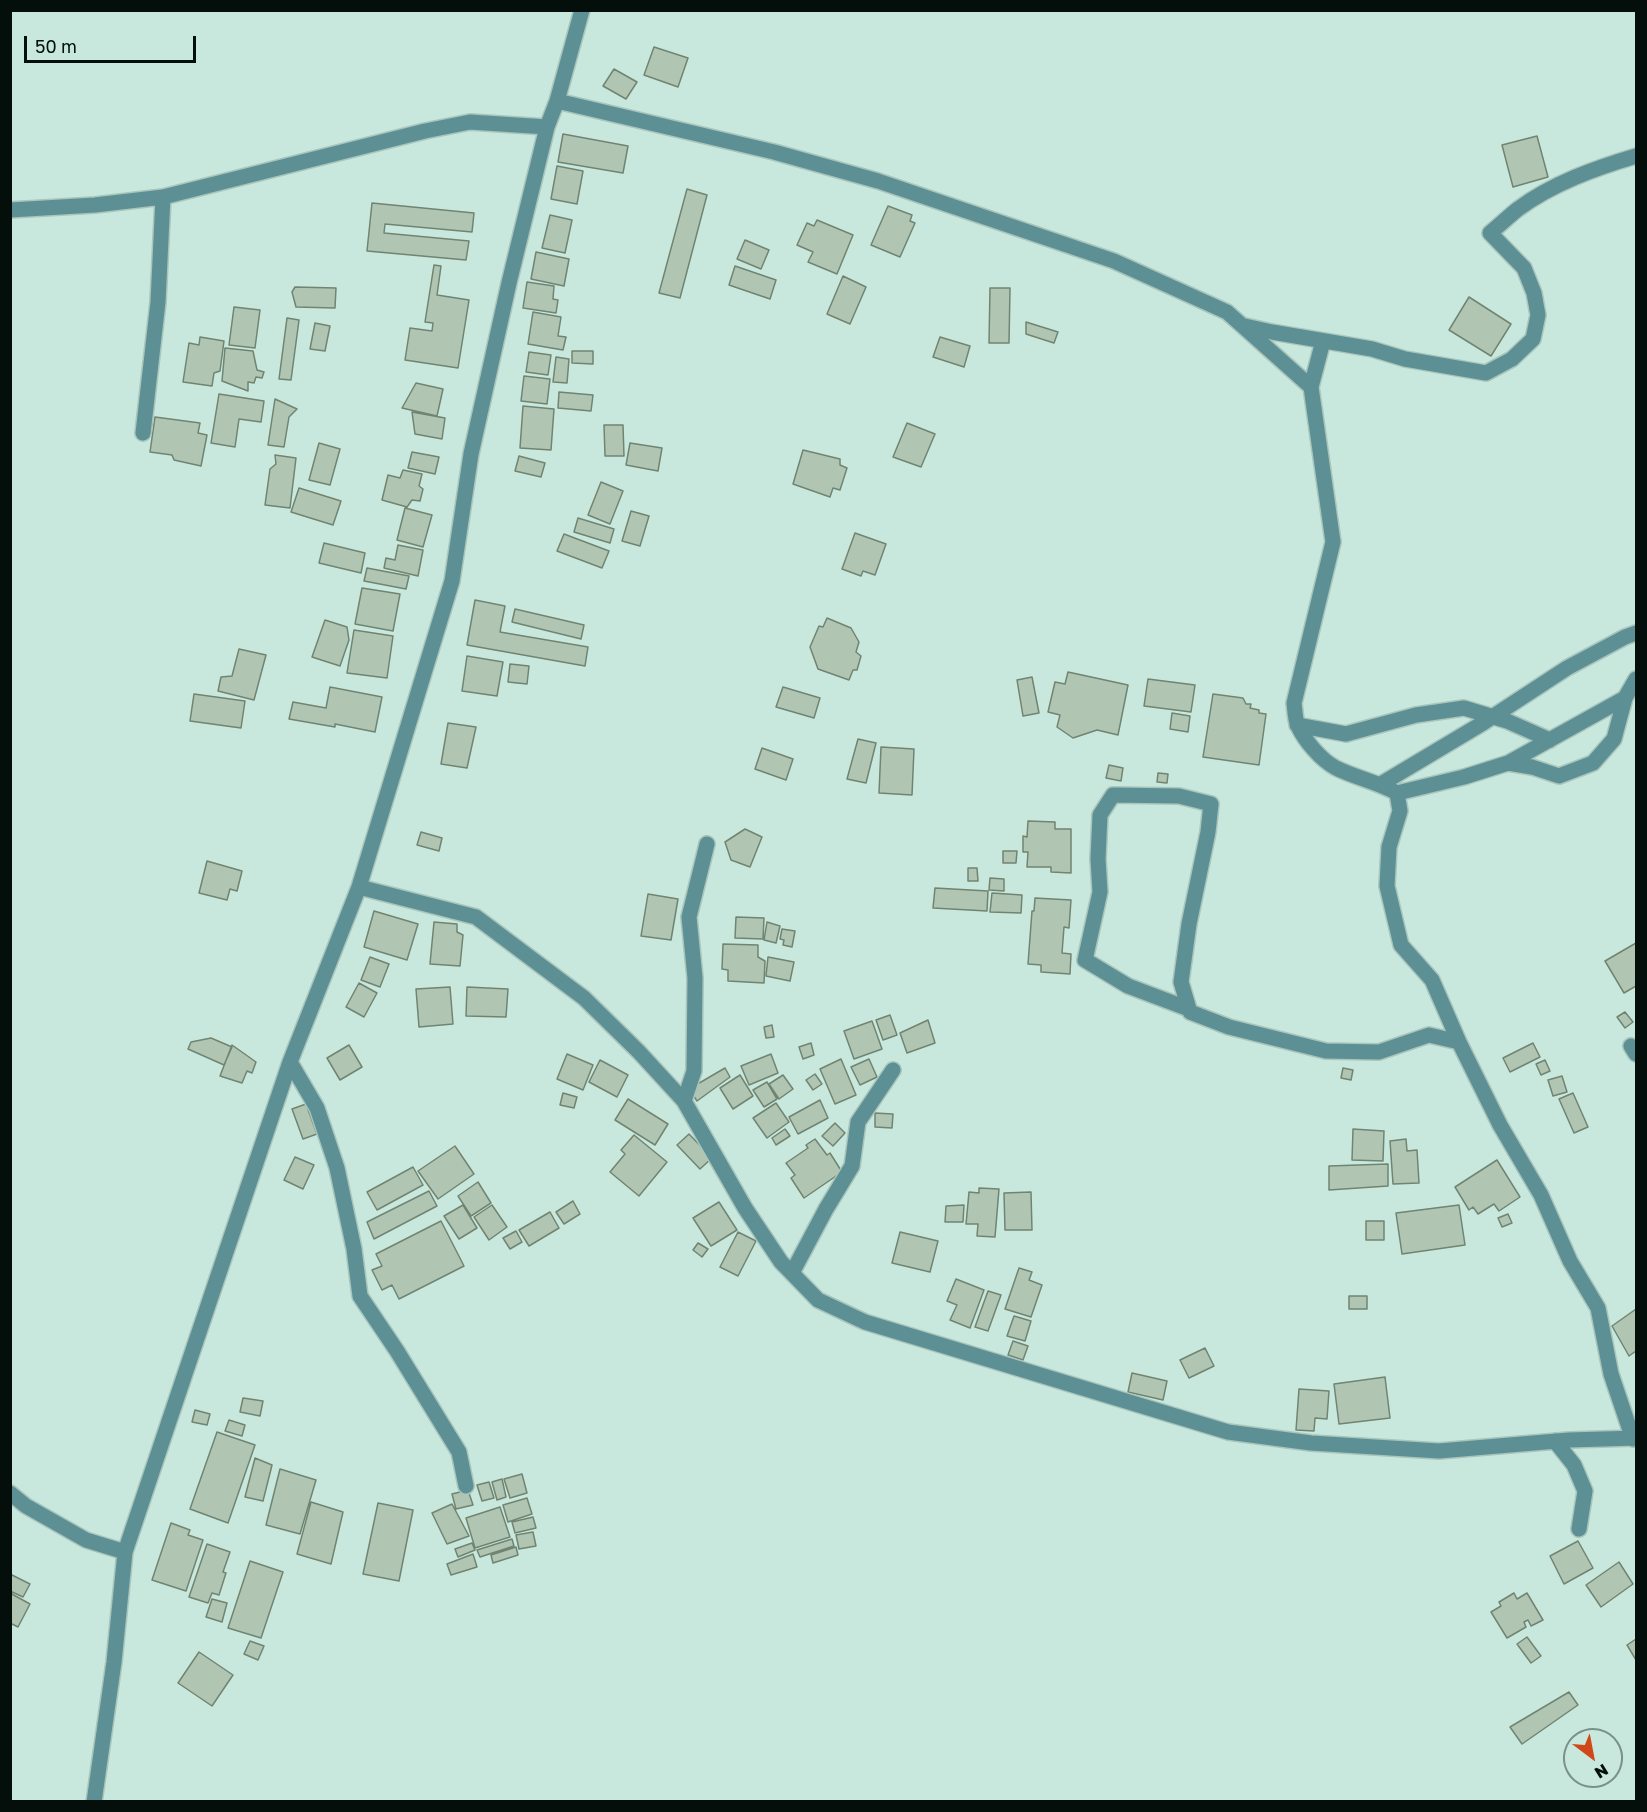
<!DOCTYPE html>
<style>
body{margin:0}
#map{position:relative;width:1647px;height:1812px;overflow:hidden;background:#c8e8de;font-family:"Golos Text",sans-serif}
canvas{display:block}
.frame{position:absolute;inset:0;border:12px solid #040e0b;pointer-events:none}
.north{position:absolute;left:1563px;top:1728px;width:60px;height:60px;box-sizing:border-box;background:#c8e8de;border:2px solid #7a918a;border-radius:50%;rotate:148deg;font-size:16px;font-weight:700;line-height:24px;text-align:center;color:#040e0b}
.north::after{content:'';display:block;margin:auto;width:21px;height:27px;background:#d04819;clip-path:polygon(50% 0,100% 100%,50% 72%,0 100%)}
.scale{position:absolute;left:24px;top:36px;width:172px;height:27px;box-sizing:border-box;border:3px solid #040e0b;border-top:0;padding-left:8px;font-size:18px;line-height:21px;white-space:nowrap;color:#040e0b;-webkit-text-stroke:4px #c8e8de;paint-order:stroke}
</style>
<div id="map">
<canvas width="1647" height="1812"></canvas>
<div class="frame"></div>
<div class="north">N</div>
<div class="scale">50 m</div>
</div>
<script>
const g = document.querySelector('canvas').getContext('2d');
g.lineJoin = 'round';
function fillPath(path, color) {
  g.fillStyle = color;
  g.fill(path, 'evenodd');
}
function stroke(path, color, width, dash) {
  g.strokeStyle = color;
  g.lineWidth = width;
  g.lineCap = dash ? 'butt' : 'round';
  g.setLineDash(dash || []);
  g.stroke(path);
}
const building = new Path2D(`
 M654,47L688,58L678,87L644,75Z
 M614,69L637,82L626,99L603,86Z
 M563,134L628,146L623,173L558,162Z
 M1537,136L1548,177L1513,187L1502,145Z
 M557,166L583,171L577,204L551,199Z
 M687,189L707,195L680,298L659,293Z
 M372,203L474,213L472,232L385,224L384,233L469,241L466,260L367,251Z
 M888,206L912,215L910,221L915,223L900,257L871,245Z
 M550,215L572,220L565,253L542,248Z
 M817,220L853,235L837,274L808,262L813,252L797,245L807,223L814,226Z
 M745,240L769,250L761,269L737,259Z
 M536,252L569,259L564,286L531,279Z
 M434,265L441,266L437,295L469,300L458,368L405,360L410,328L432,331L433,323L425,322Z
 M735,266L776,280L770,299L729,285Z
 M843,276L866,287L850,324L827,314Z
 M527,282L554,286L553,299L558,300L556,313L523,308Z
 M295,287L336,288L335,308L296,307L292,292Z
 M990,288H1010L1009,343H989Z
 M1469,297L1511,324L1491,356L1449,330Z
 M234,307L260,310L255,348L229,345Z
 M533,312L561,317L558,336L566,337L563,350L528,344Z
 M287,318L299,320L291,380L279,379Z
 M1026,322L1058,332L1054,343L1026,334Z
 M315,323L330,326L325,351L310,349Z
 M200,337L224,341L220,371L214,373L212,386L183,382L189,343L199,345Z
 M940,337L970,346L964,367L933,357Z
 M225,348L253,351L257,370L264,372L262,378L256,377L254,383L248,382V391L222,381Z
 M572,351H593V364L572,363Z
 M529,352L551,355L548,375L526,372Z
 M556,357L569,359L567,383L553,382Z
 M524,376L550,379L547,404L521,401Z
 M416,383L443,389L437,416L402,408Z
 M559,392L593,395L591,411L558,408Z
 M219,394L264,401L261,422L239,419L235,447L211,443Z
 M275,399L297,409L289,417L284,447L268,445Z
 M523,406L554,409L551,450L520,448Z
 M412,412L445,418L442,439L415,434Z
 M155,417L200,423L198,433L207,435L201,466L174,460L172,455L150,452Z
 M907,423L935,434L921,467L893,457Z
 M604,425H623L624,456H605Z
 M319,443L340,449L330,485L309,480Z
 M630,443L662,448L658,471L626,465Z
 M803,450L840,459V465L847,468L840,490L833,488L830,497L793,484Z
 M412,452L439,457L435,474L408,468Z
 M275,455L296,458L290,508L265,505L270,469L276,464Z
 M519,456L545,463L541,477L515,471Z
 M403,470L422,474L419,486L423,489L420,501L412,500L407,507L382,500L388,475L400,478Z
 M601,482L623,491L610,524L588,515Z
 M299,488L341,501L333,525L291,512Z
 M405,508L432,515L423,547L397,540Z
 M631,511L649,516L640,546L622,541Z
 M578,518L614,529L610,543L574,532Z
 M855,533L886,544L875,575L863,571L861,576L842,569Z
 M564,534L609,551L602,568L557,551Z
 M324,543L365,553L361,573L319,563Z
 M398,545L423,550L418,576L384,568L386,558L395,560Z
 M367,568L409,576L406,589L364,581Z
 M362,588L400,594L393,631L355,624Z
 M475,600L505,606L500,632L588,647L585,666L467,645Z
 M515,609L584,625L581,639L512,622Z
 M827,618L851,628L859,642L856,652L861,656L857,670H853L849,680L818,669L810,647L819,626L823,627Z
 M325,620L347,627L349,640L340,666L312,657Z
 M354,630L393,636L387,678L347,673Z
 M239,649L266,655L254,700L218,691L221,677L232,676Z
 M467,656L503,662L497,696L462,691Z
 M510,664L529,666L527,684L508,682Z
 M1068,672L1128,685L1118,735L1097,730L1073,738L1057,727L1060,715L1048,712L1055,682L1065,684Z
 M1032,677L1039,713L1023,716L1017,680Z
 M1148,679L1195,685L1191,712L1144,706Z
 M330,687L382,697L375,732L335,724V727L289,719L293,702L326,708Z
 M783,687L820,698L814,718L776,707Z
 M194,694L245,701L241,728L190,721Z
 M1213,694L1243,698L1246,704H1251L1250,708L1259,710V713L1266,714L1259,765L1203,757Z
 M1172,713L1190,716L1188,732L1170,729Z
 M448,723L476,727L467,768L441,764Z
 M858,739L876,743L866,783L847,779Z
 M881,747L914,749L912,795L879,793Z
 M762,748L793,759L786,780L755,769Z
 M1109,765L1123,768L1121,781L1106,778Z
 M1158,773L1168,774L1167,783L1157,782Z
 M1028,821L1055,822V829H1071V873L1051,872V867H1027L1028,852H1023V836L1027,837Z
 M745,829L762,837L750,867L731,860L725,842Z
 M421,832L442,838L439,851L417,845Z
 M1003,851H1017L1016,863H1003Z
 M207,861L242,871L237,891L230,889L227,900L199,893Z
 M968,868H977L978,881H968Z
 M990,878L1004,879V891L989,890Z
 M935,888L988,891L987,911L933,908Z
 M992,893L1022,895L1021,913L990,912Z
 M648,894L678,899L671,940L641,936Z
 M1035,898L1071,900L1069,928L1064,927L1062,953L1071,954L1070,974L1041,972V965L1028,964L1032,911H1034Z
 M374,911L418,924L407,960L364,947Z
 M736,917L764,918L763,939L735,938Z
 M434,922L457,924V932L463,935L460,966L430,964Z
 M767,922L780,926L776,943L764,940Z
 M782,929L795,931L792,947L783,945L784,940L780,939Z
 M1636,943V986L1624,993L1605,961Z
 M723,944L758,945V957L765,961L764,983L728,981V970L722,969Z
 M370,957L389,964L380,987L361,980Z
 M768,957L794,962L790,981L766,976Z
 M359,983L377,993L364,1017L346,1007Z
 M450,987L453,1024L419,1027L416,989Z
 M467,987L508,989L506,1017L466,1016Z
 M1625,1012L1633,1022L1625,1028L1617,1017Z
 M890,1015L897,1035L883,1040L876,1020Z
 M928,1020L935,1043L907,1053L900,1033Z
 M872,1021L882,1049L854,1059L844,1031Z
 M772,1025L774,1037L766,1038L764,1027Z
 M211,1038L232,1047L224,1065L188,1049L191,1042Z
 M811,1043L814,1055L803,1059L799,1047Z
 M1533,1043L1540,1057L1510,1072L1503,1058Z
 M232,1045L256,1062L252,1073L247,1071L242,1083L220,1076Z
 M349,1045L362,1067L340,1080L327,1058Z
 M567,1054L593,1065L583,1090L557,1079Z
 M771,1054L778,1073L749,1085L741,1066Z
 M841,1059L856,1095L835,1104L820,1069Z
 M869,1059L877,1077L860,1085L851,1067Z
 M600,1060L628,1075L617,1097L589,1082Z
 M1545,1060L1550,1071L1541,1075L1536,1064Z
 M725,1068L730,1077L697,1101L689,1089Z
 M1343,1068L1353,1070L1351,1080L1341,1078Z
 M815,1074L822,1084L813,1090L806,1080Z
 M740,1075L753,1096L733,1109L720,1088Z
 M783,1075L793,1089L779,1099L769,1084Z
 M1562,1076L1567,1092L1553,1096L1548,1080Z
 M767,1082L777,1099L764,1107L753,1090Z
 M563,1093L577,1097L574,1108L560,1105Z
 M1573,1093L1588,1127L1574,1133L1559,1099Z
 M628,1099L668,1124L655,1145L615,1120Z
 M820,1100L828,1118L798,1134L789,1117Z
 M776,1103L789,1122L767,1138L753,1118Z
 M306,1104L317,1134L303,1139L292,1109Z
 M875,1113L893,1114L892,1128L875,1127Z
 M835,1123L845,1133L833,1146L822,1136Z
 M785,1129L790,1136L776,1145L772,1138Z
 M1353,1129L1384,1131L1383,1161L1352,1160Z
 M689,1134L712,1158L700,1169L677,1145Z
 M634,1135L667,1162L639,1196L610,1172L625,1154L621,1150Z
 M815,1139L827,1155L830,1153L842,1172L804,1198L791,1178L795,1175L786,1163L808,1148L806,1145Z
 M1406,1139L1407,1151L1417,1150L1419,1183L1393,1184L1390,1141Z
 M455,1146L474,1174L438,1199L418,1171Z
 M295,1157L314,1165L303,1189L284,1180Z
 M1497,1160L1520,1197L1499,1211L1494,1204L1478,1214L1473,1207L1469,1210L1455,1187Z
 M1388,1164V1186L1329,1190V1166Z
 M413,1167L423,1185L377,1210L367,1192Z
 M478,1182L491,1203L471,1216L458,1196Z
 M979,1188L999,1189L995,1237L977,1236L978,1224H966L969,1192L979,1193Z
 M429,1191L437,1206L374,1239L367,1222Z
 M1031,1192L1032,1230H1005L1004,1193Z
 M573,1201L580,1214L564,1224L556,1212Z
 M719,1202L737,1230L711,1246L693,1218Z
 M463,1205L477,1228L459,1239L444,1216Z
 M492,1205L507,1227L489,1240L474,1217Z
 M964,1205L963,1222H945L946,1206Z
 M1459,1205L1465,1245L1402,1254L1396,1213Z
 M550,1212L559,1228L529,1246L519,1230Z
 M1508,1214L1512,1223L1502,1227L1498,1218Z
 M441,1221L464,1266L399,1299L392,1285L382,1290L372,1270L382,1266L376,1254Z
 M1366,1221H1384V1240H1366Z
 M516,1231L522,1242L510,1249L503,1238Z
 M738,1232L756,1241L738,1276L720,1267Z
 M900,1232L938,1241L930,1272L892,1263Z
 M698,1243L708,1249L702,1257L693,1250Z
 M1019,1268L1032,1272L1029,1280L1042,1285L1031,1317L1005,1309Z
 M956,1279L984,1290L970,1328L950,1320L957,1305L947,1301Z
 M988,1291L1001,1295L988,1331L975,1327Z
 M1349,1296H1367V1309H1349Z
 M1636,1309V1351L1629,1356L1612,1326Z
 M1014,1316L1031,1321L1025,1341L1007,1336Z
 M1013,1341L1028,1346L1023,1360L1008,1355Z
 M1205,1348L1214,1366L1189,1378L1180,1360Z
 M1132,1373L1167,1381L1163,1400L1128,1392Z
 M1385,1377L1390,1418L1339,1424L1334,1384Z
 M1299,1389L1329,1391L1327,1419L1315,1418L1314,1431L1296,1430Z
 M243,1398L263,1401L260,1416L240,1412Z
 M195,1410L210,1414L207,1425L192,1422Z
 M229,1420L245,1425L242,1436L225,1431Z
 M217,1432L255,1445L228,1523L190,1509Z
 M255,1458L272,1465L263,1501L245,1497Z
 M280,1469L316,1480L300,1534L266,1525Z
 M522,1474L527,1493L510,1498L504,1479Z
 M502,1479L506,1497L497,1500L492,1482Z
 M489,1482L494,1498L482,1501L477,1485Z
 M468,1490L473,1505L456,1509L452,1494Z
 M527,1498L532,1514L508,1522L503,1505Z
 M311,1502L343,1512L331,1564L297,1554Z
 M378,1503L413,1510L399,1581L363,1574Z
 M452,1504L469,1536L447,1544L432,1513Z
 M500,1507L510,1537L475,1548L466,1518Z
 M533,1517L536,1528L515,1533L512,1522Z
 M171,1523L190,1530L188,1535L203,1540L186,1591L152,1580Z
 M533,1532L536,1546L519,1549L516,1535Z
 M512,1539L514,1546L480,1557L477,1550Z
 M1578,1541L1593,1568L1564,1584L1550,1556Z
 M472,1543L475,1550L458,1557L455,1549Z
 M207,1544L230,1552L223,1572L226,1573L219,1595L212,1593L208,1603L189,1597Z
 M516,1547L518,1555L493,1563L491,1555Z
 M473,1554L477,1567L451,1575L447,1564Z
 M250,1561L283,1572L261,1638L228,1628Z
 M1619,1562L1633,1584L1601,1607L1586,1585Z
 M10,1574L30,1584L23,1597L10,1591Z
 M10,1593L30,1604L18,1627L10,1623Z
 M1514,1593L1517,1599L1527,1593L1543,1620L1531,1626L1528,1620L1524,1622L1526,1627L1507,1638L1491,1612L1501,1606L1499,1602Z
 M212,1599L227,1603L222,1622L206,1617Z
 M1527,1637L1541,1656L1531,1663L1517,1644Z
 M1636,1639V1660L1627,1645Z
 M250,1641L264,1646L258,1660L244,1654Z
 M199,1652L233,1675L212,1706L178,1683Z
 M1569,1692L1578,1705L1522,1744L1510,1727Z`);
const minor = new Path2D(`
 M557,101L774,152L878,181L1114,261L1227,312L1311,387L1333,542L1294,703C1295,710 1295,720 1298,726C1305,741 1321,760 1336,768C1356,778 1378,782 1397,793L1400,811L1389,847L1387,886L1401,945L1432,980L1459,1042L1500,1125L1541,1195L1570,1261L1598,1308L1611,1374L1633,1439
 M10,210L95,205L163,197L425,131L470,122L547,127
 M1245,326L1272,332L1372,349L1405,359L1486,373L1512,359L1533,339L1538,315L1534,293L1524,268L1490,233C1500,225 1509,216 1518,209C1553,183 1596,168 1636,156
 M1311,387L1323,341
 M143,433L158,302L163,197
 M1297,725L1346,734L1416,715L1464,708L1507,721L1550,740
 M1508,763L1625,698
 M1381,784L1483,723L1567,668L1625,637L1636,633
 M1397,793L1464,777L1508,763L1532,767L1559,776L1593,763L1614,739L1625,698L1636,679
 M359,887L476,917L584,998L639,1052L684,1101L745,1208L781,1262L818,1300L865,1322L1228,1432L1311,1443L1439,1451L1569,1440L1636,1438
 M1189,1009L1128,986L1085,960L1100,892L1098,859L1100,815L1113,795L1179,796L1211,804L1208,832L1189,924L1181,982L1189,1009L1190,1012L1229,1027L1326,1051L1379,1052L1429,1035L1459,1042
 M1631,1046L1636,1054
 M290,1062L317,1108L337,1168L354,1249L360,1296L397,1351L459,1452L466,1486
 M684,1101L694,1071L695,978L689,917L707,844
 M792,1273L826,1209L852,1166L858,1122L893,1070
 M1555,1441L1574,1465L1585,1491L1579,1529
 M10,1493L26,1506L86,1540L125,1552
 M94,1802L114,1662L125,1552L290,1062L359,887L452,581L471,454L509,283L547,127L557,101L582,10`);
fillPath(building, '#b1c6b2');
stroke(building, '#708471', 1.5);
stroke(minor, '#a9c5bc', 18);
stroke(minor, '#5d9094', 15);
</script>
